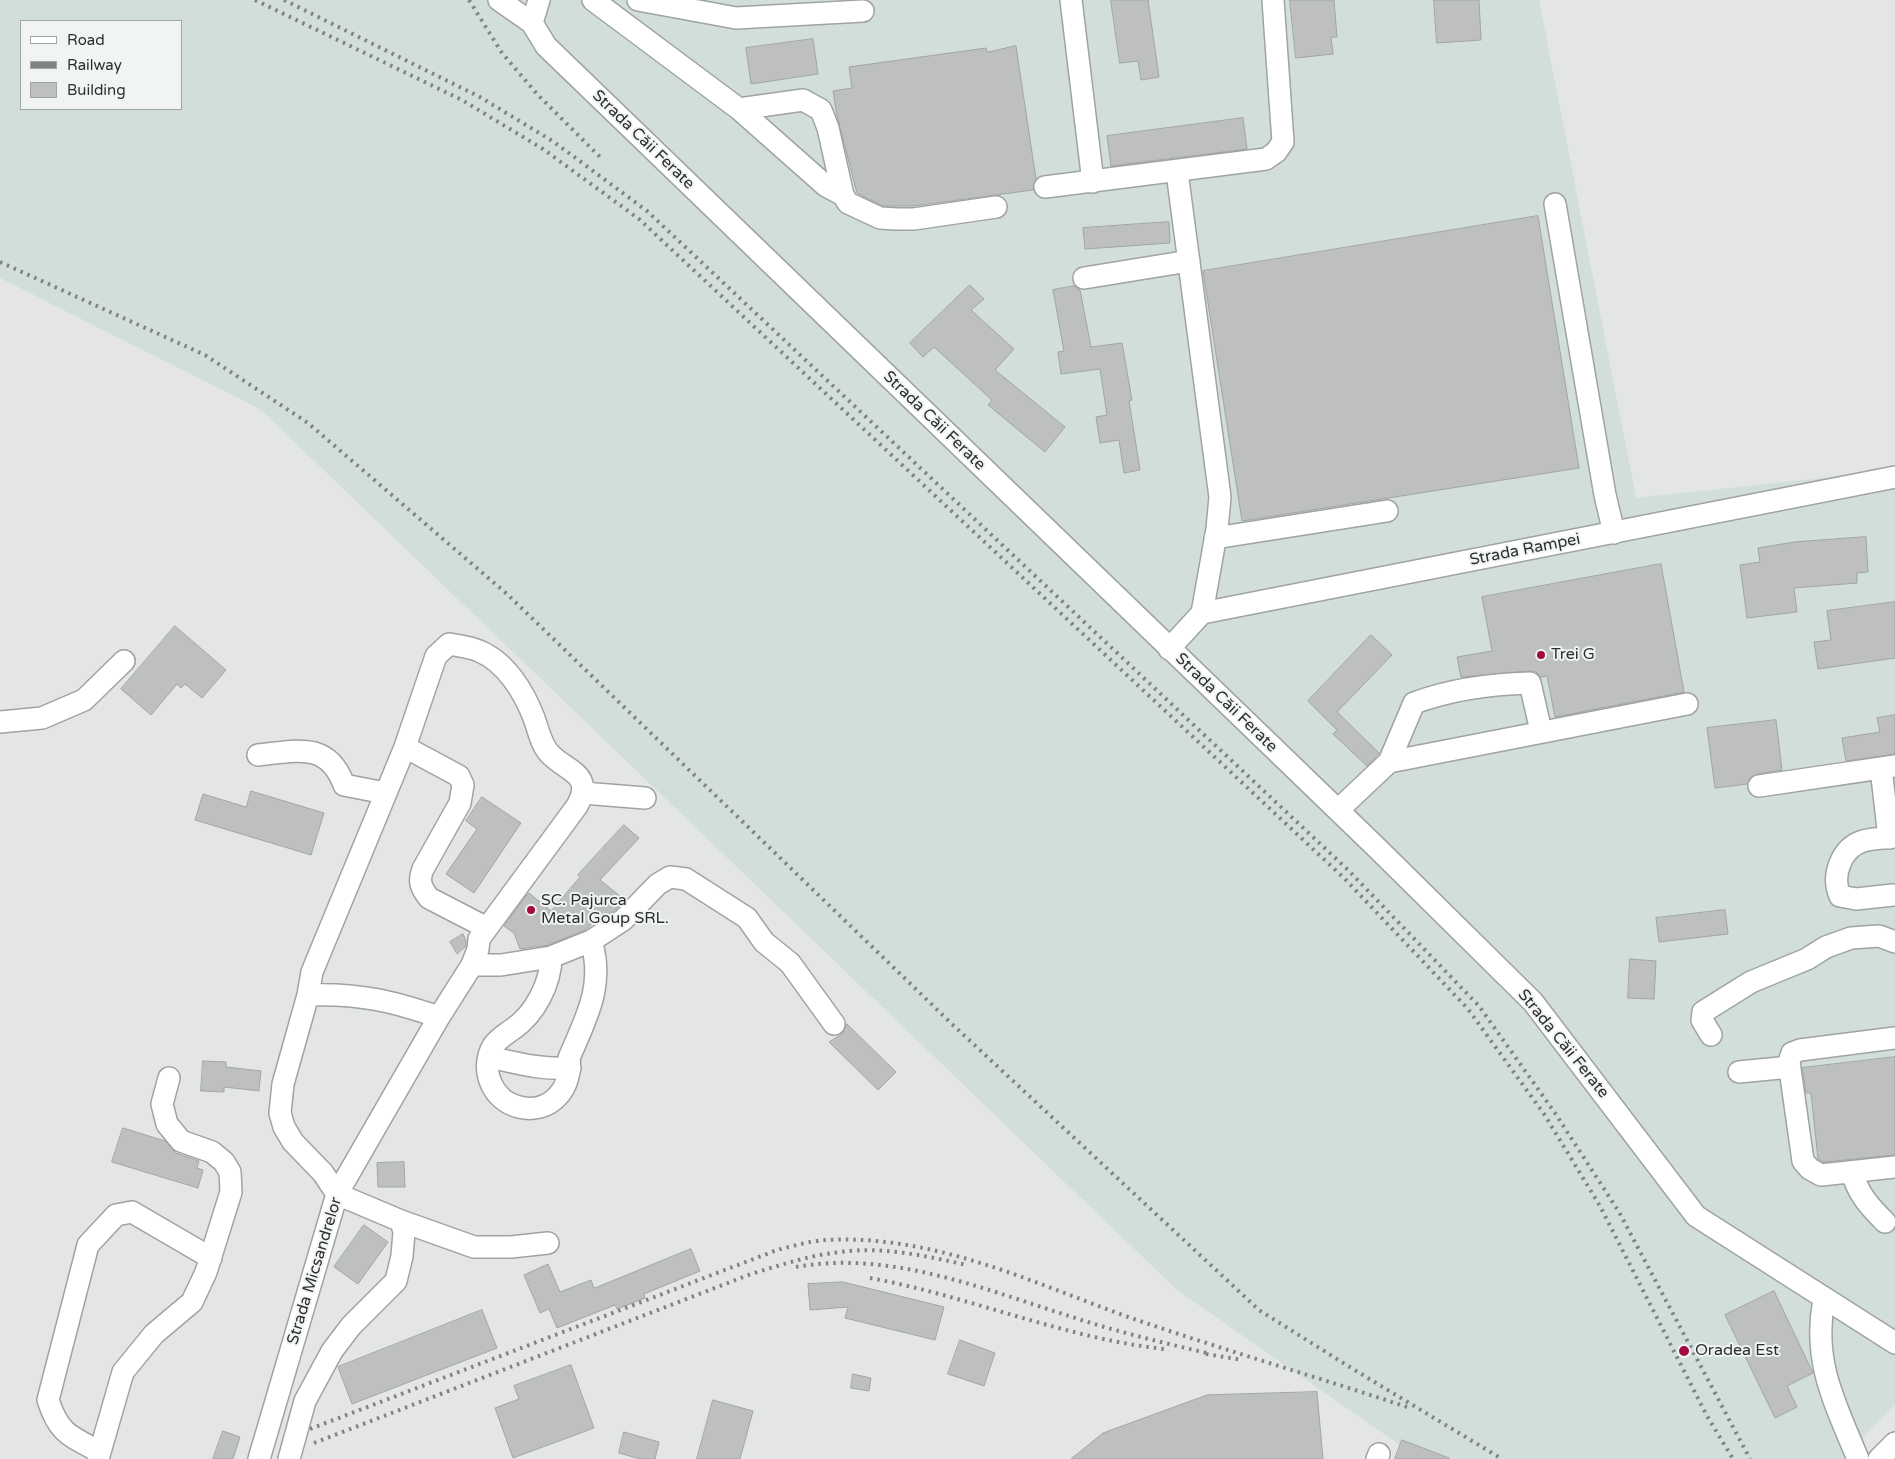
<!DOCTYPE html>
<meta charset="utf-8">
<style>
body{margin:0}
#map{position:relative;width:1895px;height:1459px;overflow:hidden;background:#e3e6e5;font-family:"Varela Round",sans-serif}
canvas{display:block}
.legend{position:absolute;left:20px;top:20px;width:162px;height:90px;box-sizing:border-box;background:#f0f4f2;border:1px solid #a2a5a4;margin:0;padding:6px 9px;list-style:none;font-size:15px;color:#2d2e2e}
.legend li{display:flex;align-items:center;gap:10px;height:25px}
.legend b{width:25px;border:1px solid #a2a5a4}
</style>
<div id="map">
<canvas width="1895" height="1459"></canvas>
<ul class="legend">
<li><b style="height:6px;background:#fff"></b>Road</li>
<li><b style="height:6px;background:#818382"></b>Railway</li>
<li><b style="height:14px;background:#bdc0bf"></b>Building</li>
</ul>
</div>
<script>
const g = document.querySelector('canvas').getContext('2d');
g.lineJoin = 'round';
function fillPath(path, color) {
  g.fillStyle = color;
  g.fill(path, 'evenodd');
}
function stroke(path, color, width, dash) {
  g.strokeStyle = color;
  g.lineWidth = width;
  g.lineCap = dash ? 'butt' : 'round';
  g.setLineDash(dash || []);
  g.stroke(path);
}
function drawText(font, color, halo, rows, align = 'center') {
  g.font = font + ' "Varela Round",sans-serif';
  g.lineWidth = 4;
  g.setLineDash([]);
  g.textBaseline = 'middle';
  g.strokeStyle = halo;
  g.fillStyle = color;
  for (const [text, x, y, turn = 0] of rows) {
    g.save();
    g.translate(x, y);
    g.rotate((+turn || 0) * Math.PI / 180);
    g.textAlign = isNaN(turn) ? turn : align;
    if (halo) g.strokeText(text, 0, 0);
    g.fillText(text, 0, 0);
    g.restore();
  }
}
const built = new Path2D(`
 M0,0H1539L1636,498L1895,470V1404L1843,1459H1420L1177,1290L260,409L0,278ZM21,21H181V109H21Z`);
const building = new Path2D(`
 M1111,0H1148L1159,77L1141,80L1138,61L1120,63Z
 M1290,0H1334L1337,37H1331L1333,54L1296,58Z
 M1434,0H1479L1481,40L1437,43Z
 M813,39L818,74L751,84L746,48Z
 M1016,46L1036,179L1033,190L913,206H883L857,193L837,116L833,91L852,88L849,67L986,48L987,52Z
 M1243,118L1247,149L1111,166L1107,136Z
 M1538,216L1579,468L1242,521L1203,271Z
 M1169,222L1170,243L1085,249L1083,228Z
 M970,285L984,299L971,310L1014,349L995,370L1065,427L1045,452L988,405L992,400L934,347L923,357L910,343Z
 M1074,286L1080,290L1091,347L1122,343L1132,400L1129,401L1140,470L1124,473L1119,440L1100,443L1096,417L1107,415L1100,369L1061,374L1058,352L1064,351L1053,290Z
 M1866,537L1868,572L1857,573V583L1794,588L1797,612L1747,618L1740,565L1760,562L1758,548L1794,542Z
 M1661,564L1684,692L1555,717L1547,676L1541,677L1536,672L1530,671L1461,677L1457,657L1492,651L1482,597Z
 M1895,602V658L1818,669L1814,642L1831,640L1827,611Z
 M175,626L226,670L202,698L185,684L181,688L177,684L151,715L121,689Z
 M1371,635L1392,655L1337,712L1379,753L1367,766L1333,734L1337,730L1308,701Z
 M1895,715V754L1846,761L1842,738L1880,732L1877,718Z
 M1776,720L1782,770L1757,774L1751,777L1747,784L1715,788L1707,728Z
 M251,791L324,813L311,855L195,820L203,794L246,807Z
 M482,797L521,823L474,893L446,874L477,829L466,821Z
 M624,825L639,838L600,880L625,900L615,910L602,919L600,917L585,930L548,945L520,949L514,933L504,926L526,896L529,893L551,911L580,877L578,875Z
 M1725,910L1728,934L1659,942L1656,918Z
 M463,934L466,941V946L457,954L450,942Z
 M1630,959L1656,961L1654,999L1628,998Z
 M847,1024L896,1072L878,1090L829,1042L842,1034Z
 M1895,1057V1155L1824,1162L1818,1159L1811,1093H1806L1802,1068Z
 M203,1061L226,1062V1067L261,1071L259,1091L224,1087V1092L201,1091Z
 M123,1128L165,1141L176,1153L199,1161L197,1168L203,1170L198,1188L112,1162Z
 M404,1162L405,1187H378L377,1163Z
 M364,1225L388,1242L358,1284L334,1267Z
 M691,1249L700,1271L644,1294L645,1298L617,1309L615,1305L557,1328L549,1309L540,1313L524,1275L548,1264L560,1292L591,1280L594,1288Z
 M843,1282L944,1307L935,1340L845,1318L848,1307L810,1310L808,1284Z
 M1774,1291L1813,1373L1787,1386L1797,1407L1775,1418L1725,1315Z
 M482,1310L497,1348L352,1404L338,1367Z
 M960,1340L995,1353L984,1386L948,1374Z
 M571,1365L594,1428L513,1458L495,1408L519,1399L514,1386Z
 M853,1374L871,1378L869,1391L851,1388Z
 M1317,1392L1323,1459H1071L1103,1433L1207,1395Z
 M713,1400L753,1411L740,1459H697Z
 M223,1431L240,1437L233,1459H213Z
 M624,1432L659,1442L655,1459H640L619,1453Z
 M1402,1440L1449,1458V1459H1395Z`);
const minor = new Path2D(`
 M499,0L532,23
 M539,0L532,23L546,46L1376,847L1533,1002L1696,1216L1895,1343
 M593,0L739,109L826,186L843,195L848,203L880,218L897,219H914L996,207
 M638,0L736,18L863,11
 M1071,0L1093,182
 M739,109L803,100L821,110L828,128L843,195
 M1177,172L1220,497L1217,529L1202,613
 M1045,187L1266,159L1276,152L1283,142L1273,0
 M1555,204L1605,495L1614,533
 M1084,278L1189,261
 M1215,538L1387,511
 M1169,649L1202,613L1895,477
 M0,722L42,718L84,700L124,661
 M258,755C297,751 328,741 344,785L385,793
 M1389,762L1687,704
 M1881,768L1889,838
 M1759,786L1895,766
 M583,793L645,798
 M1338,810L1389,762L1414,703C1452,689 1490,684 1530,683L1541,731
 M1893,895L1856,899L1840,896C1831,876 1841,848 1863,841C1873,838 1885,838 1895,837
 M551,957C551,983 535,1014 513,1029C505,1035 499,1038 493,1046C479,1070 493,1101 519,1107C551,1115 573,1087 569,1058C586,1018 605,985 591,941
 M472,965H501L551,957L591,941L623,920L658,884L670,877L686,879L747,918L764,942L790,963L834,1024
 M439,1017C392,1001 358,993 308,995L312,972L405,747L459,776L463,785L460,803L423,869C418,881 421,888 429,898L487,928
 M1711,1035L1702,1020L1703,1012L1751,982L1807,959L1826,947L1851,938L1879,936L1895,942
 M1895,1038L1800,1050L1792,1053L1789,1062L1803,1161L1810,1169L1821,1175L1895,1167
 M489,1057C517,1063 541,1070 570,1068
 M1739,1072L1790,1067
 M1852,1172C1858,1194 1869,1206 1885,1222
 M401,1221L474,1247H511L548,1243
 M1824,1299C1812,1362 1835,1403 1858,1459
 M100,1452C70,1436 59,1434 48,1400L88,1245L116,1215L132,1212L211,1258
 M98,1459L123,1372L154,1334L192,1302L206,1272L231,1192L230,1172L224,1162L212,1152L181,1141L167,1124L162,1104L169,1078
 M259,1459L337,1194L439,1017L472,965L478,949L479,939L577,806C595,773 566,772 549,753C541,744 538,729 534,718C524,692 506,662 479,651C470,647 459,646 449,644L436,656L405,747
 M289,1459L305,1401L332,1351L351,1326L396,1281L402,1256L404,1232L401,1221L337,1194L323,1173L293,1142L284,1127L280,1113L283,1084L308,995
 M1377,1459L1379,1454
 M1879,1459L1895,1443`);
const rail = new Path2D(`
 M255,0L462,100L543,149L639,219L1344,878L1468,1009L1544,1114L1600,1206L1707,1416L1733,1459
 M284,0L480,97L554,142L647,211L1348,870L1479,1006L1555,1113L1619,1212L1750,1459
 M469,0L502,53L537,94L603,160
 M0,262L205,355L308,423L507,594L953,1025L1259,1310L1348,1366L1502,1459
 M796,1267C890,1250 984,1289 1072,1317C1118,1332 1164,1343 1211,1354
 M870,1278C969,1296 1063,1338 1164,1349
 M1206,1354L1243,1360
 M310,1429L777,1250C793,1246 810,1241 825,1240C936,1234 1032,1283 1134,1319C1224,1350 1317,1377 1407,1407
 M314,1443L751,1274C781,1265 810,1255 841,1252C882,1246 926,1256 967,1265`);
const markers = [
 [1541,655,5,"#a30a44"],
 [531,910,5,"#a30a44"],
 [1684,1351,6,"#a30a44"]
];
const streetNames = [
 ["Strada Căii Ferate",643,140,44],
 ["Strada Căii Ferate",934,421,44],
 ["Strada Rampei",1525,550,-11],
 ["Strada Căii Ferate",1226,703,44],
 ["Strada Căii Ferate",1563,1044,51],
 ["Strada Micsandrelor",315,1271,-73]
];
const poiNames = [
 ["Trei G",1551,655],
 ["SC. Pajurca",541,901],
 ["Metal Goup SRL.",541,919],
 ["Oradea Est",1695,1351]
];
fillPath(built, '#d2deda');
fillPath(building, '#bdc0bf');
stroke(building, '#a2a5a4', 1);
stroke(minor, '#a0a3a2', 24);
stroke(minor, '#fff', 21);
stroke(rail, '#818382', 4, [2.5, 5]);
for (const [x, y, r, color] of markers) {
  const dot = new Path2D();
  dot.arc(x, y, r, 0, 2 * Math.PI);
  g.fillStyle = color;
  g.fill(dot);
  stroke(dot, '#f0f4f2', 2);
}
drawText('16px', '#2d2e2e', '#f0f4f2', streetNames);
drawText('16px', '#2d2e2e', '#f0f4f2', poiNames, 'left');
</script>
